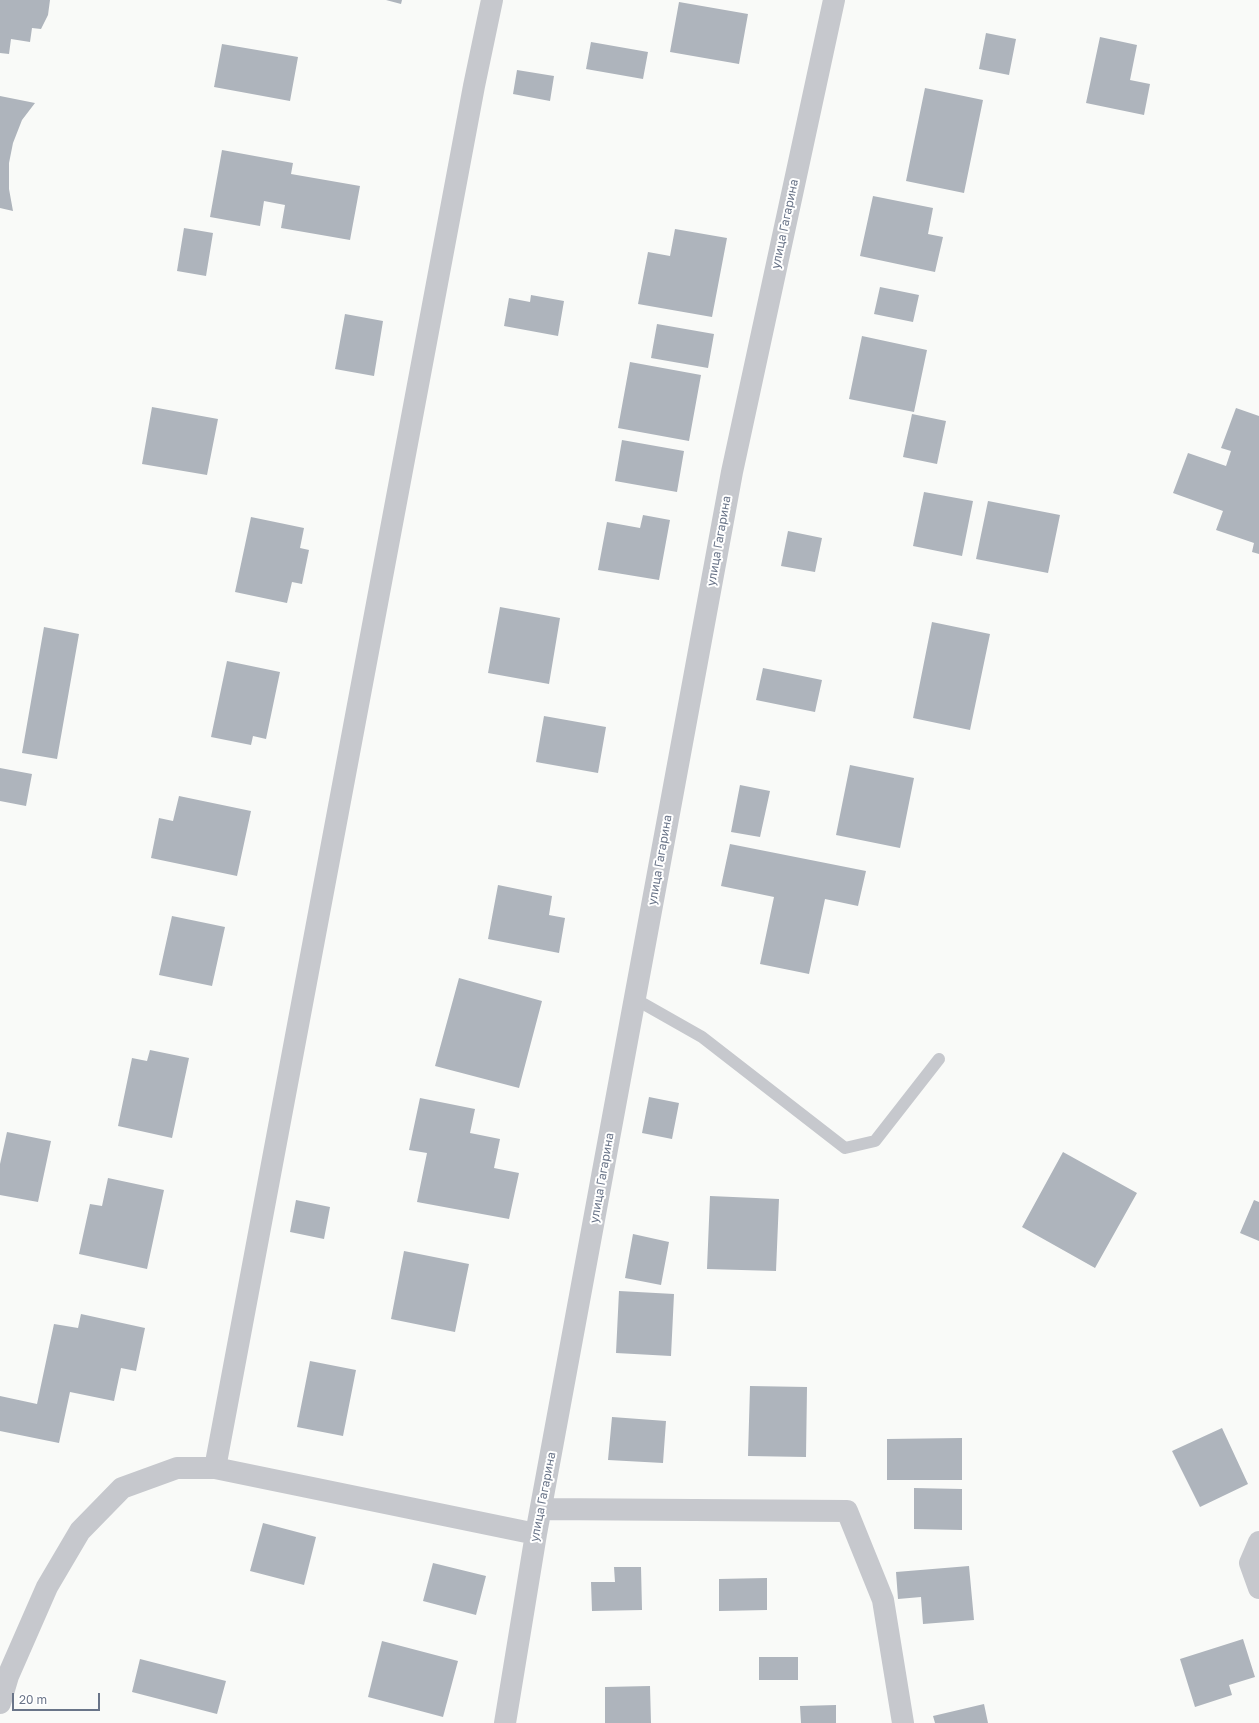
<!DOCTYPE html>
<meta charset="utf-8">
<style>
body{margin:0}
#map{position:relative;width:1259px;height:1723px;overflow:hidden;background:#f9faf8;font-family:"Golos Text",sans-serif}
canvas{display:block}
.scale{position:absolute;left:12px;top:1693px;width:88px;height:18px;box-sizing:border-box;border:2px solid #697488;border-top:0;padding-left:5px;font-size:12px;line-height:14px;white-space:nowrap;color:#697488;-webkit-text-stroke:3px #fff;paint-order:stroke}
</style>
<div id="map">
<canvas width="1259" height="1723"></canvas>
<div class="scale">20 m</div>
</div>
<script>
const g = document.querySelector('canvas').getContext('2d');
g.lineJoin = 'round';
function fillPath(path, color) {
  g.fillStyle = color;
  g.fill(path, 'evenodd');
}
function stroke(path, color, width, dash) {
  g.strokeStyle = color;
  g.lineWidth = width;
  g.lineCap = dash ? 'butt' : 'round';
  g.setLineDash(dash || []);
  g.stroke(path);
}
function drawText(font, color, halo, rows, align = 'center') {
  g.font = font + ' "Golos Text",sans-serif';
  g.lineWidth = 4;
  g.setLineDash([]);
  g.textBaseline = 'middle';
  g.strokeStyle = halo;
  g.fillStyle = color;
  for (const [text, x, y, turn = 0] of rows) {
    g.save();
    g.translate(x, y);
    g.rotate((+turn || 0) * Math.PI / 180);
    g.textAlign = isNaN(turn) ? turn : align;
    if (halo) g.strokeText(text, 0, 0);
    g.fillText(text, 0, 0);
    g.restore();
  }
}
const building = new Path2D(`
 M0,0H50L48,15L41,29L32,28L30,42L11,39L9,54L0,53Z
 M386,0H402L401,4Z
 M679,2L748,14L739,64L670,52Z
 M986,33L1016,39L1009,75L979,69Z
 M1100,37L1137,45L1130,80L1150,84L1144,115L1086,103Z
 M591,42L648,52L643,79L586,69Z
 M222,44L298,57L290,101L214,87Z
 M517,70L554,76L550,101L513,94Z
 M925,88L983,100L964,193L906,181Z
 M0,96L35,103L22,120L13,143L9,163V189L13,211L0,208Z
 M222,150L293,163L291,174L360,186L350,240L281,228L285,205L264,201L260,226L210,217Z
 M873,196L933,208L928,234L943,237L935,272L860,256Z
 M184,228L213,233L206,276L177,271Z
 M675,229L727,238L712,317L638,304L648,252L670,256Z
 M880,287L919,295L913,322L874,314Z
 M531,295L564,301L558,336L504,326L509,298L530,302Z
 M345,314L383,321L374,376L335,369Z
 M657,324L714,334L708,368L651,358Z
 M862,336L927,350L914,412L849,399Z
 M630,362L701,375L689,441L618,428Z
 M152,407L218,419L207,475L142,464Z
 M1236,408L1259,416V554L1252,552L1254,543L1216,530L1223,511L1173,493L1188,453L1226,466L1231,451L1221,448Z
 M912,414L946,421L937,464L903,457Z
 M622,440L684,451L677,492L615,481Z
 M924,492L973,501L962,556L913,546Z
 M988,501L1060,515L1048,573L976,559Z
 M643,515L670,520L659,580L598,570L607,522L640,528Z
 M251,517L304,528L300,548L309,550L302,584L292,582L287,603L235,592Z
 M788,531L822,538L815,572L781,566Z
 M500,607L560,618L549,684L488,673Z
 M932,622L990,634L970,730L913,718Z
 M44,627L79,634L57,759L22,753Z
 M227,661L280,672L266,739L253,736L251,745L211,737Z
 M763,668L822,680L815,712L756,700Z
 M544,716L606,727L598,773L536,762Z
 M850,765L914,778L900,848L836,835Z
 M0,768L32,774L26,806L0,801Z
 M740,785L770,791L760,837L731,832Z
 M179,796L251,811L237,876L151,858L159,818L173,821Z
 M730,844L866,871L858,906L825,899L809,974L760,964L774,897L721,886Z
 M498,885L552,896L549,915L565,918L559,953L488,939Z
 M172,916L225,927L212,986L159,975Z
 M459,978L542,1001L519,1088L435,1066Z
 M150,1050L189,1058L172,1138L118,1126L132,1058L147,1061Z
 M649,1097L679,1103L672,1139L642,1133Z
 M420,1098L475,1109L470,1133L500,1139L494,1168L519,1173L509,1219L417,1202L427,1153L409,1150Z
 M7,1132L51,1141L38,1202L0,1195V1164Z
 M1063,1152L1137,1193L1095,1268L1022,1227Z
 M108,1178L164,1190L147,1269L79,1254L90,1204L102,1206Z
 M710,1196L779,1199L776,1271L707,1269Z
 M296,1200L330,1207L324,1239L290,1232Z
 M1254,1200L1259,1202V1241L1240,1233Z
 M633,1234L669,1242L661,1285L625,1278Z
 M404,1251L469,1264L455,1332L391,1319Z
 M619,1291L674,1294L671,1356L616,1353Z
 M81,1314L145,1328L136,1371L121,1368L114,1401L70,1392L59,1443L0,1431V1396L37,1404L54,1324L78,1328Z
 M310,1361L356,1370L343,1436L297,1427Z
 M750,1386L807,1387L806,1457L748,1456Z
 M612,1417L666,1421L663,1463L608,1460Z
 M1222,1428L1248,1484L1200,1507L1172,1451Z
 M962,1438V1480H887V1439Z
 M914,1488L962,1489V1530L914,1529Z
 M263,1523L316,1537L304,1585L250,1571Z
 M433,1563L486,1576L476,1615L423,1601Z
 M969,1566L974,1620L923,1624L921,1597L898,1599L896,1572Z
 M614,1567H641L642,1610L592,1611L591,1582H615Z
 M767,1578V1610L719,1611V1579Z
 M1243,1639L1255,1677L1229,1685L1232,1695L1195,1707L1180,1659Z
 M382,1641L458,1661L443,1717L368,1697Z
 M759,1657H798V1680H759Z
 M140,1659L226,1681L217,1714L132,1692Z
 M650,1686L651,1723H605V1687Z
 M984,1704L988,1723H935L933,1716Z
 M836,1705V1723H801L800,1706Z`);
const lane = new Path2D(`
 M635,999L702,1037L845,1148L875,1141L939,1059`);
const street = new Path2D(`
 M215,1468L474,86L492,0
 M541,1509L847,1511L883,1600L903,1723
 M1259,1542L1250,1563L1259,1588
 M0,1703L8,1676L47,1587L80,1531L122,1488L177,1468H215L536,1534
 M505,1723L536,1534L732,472L834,0`);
const streetNames = [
 ["улица Гагарина",785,224,-78],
 ["улица Гагарина",719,541,-80],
 ["улица Гагарина",660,860,-80],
 ["улица Гагарина",602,1178,-80],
 ["улица Гагарина",543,1497,-79]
];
fillPath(building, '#aeb4bc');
stroke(lane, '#c6c8cd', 12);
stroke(street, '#c6c8cd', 22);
drawText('12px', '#697488', '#fff', streetNames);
</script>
